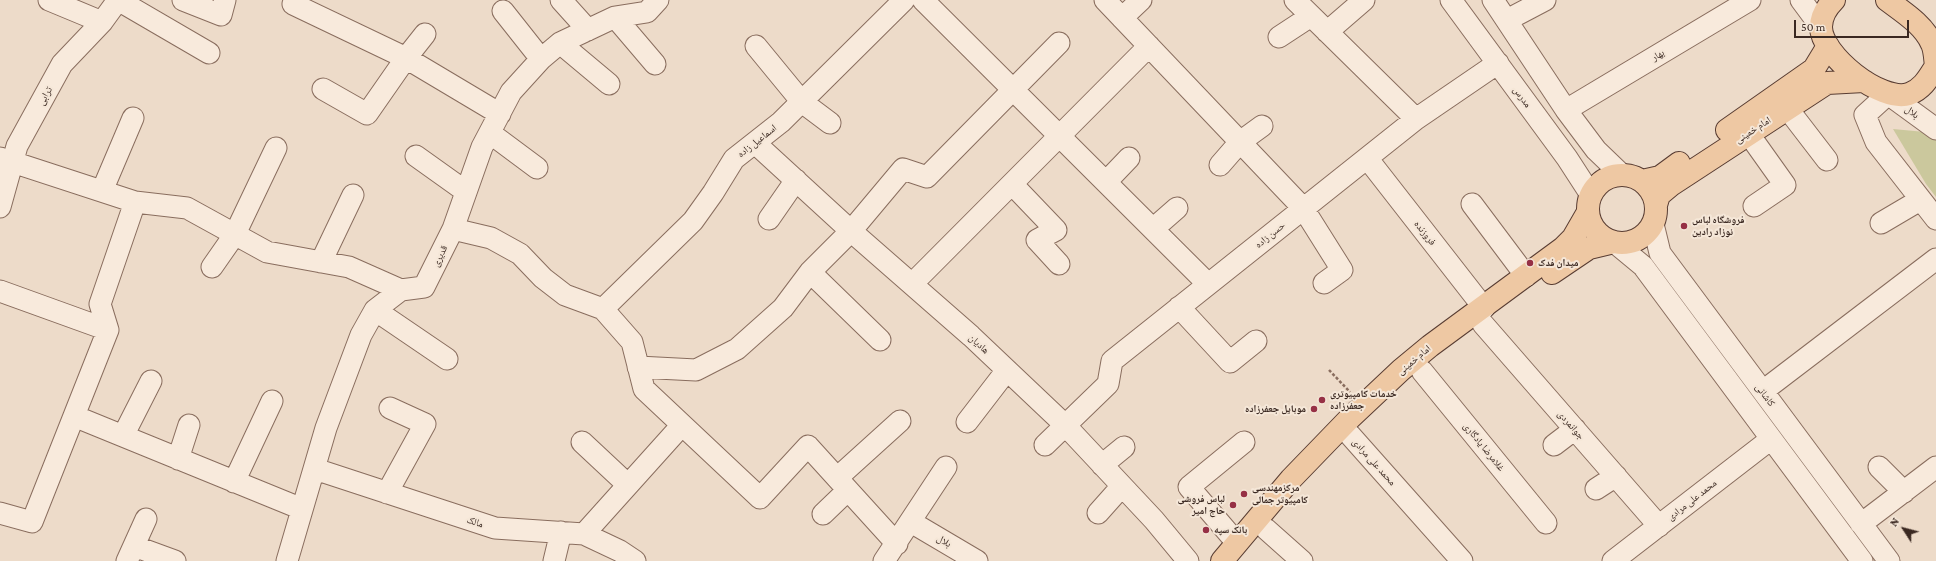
<!DOCTYPE html>
<meta charset="utf-8">
<style>
body{margin:0}
#map{position:relative;width:1936px;height:561px;overflow:hidden;background:#eddbc9;font-family:"Crimson Pro",serif}
canvas{display:block}
.north{position:absolute;left:1884px;top:509px;width:40px;height:40px;-webkit-text-stroke:3px #f5e7d8;paint-order:stroke;rotate:306deg;font-size:11px;font-weight:700;line-height:16px;text-align:center;color:#3a2821}
.north::after{content:'';display:block;margin:auto;width:14px;height:18px;background:#3a2821;clip-path:polygon(50% 0,100% 100%,50% 72%,0 100%)}
.scale{position:absolute;left:1794px;top:20px;width:115px;height:18px;box-sizing:border-box;border:2px solid #3a2821;border-top:0;padding-left:5px;font-size:12px;line-height:14px;white-space:nowrap;color:#3a2821;-webkit-text-stroke:3px #f5e7d8;paint-order:stroke}
</style>
<div id="map">
<canvas width="1936" height="561"></canvas>
<div class="north">N</div>
<div class="scale">50 m</div>
</div>
<script>
const g = document.querySelector('canvas').getContext('2d');
g.lineJoin = 'round';
function fillPath(path, color) {
  g.fillStyle = color;
  g.fill(path, 'evenodd');
}
function stroke(path, color, width, dash) {
  g.strokeStyle = color;
  g.lineWidth = width;
  g.lineCap = dash ? 'butt' : 'round';
  g.setLineDash(dash || []);
  g.stroke(path);
}
function drawText(font, color, halo, rows, align = 'center') {
  g.font = font + ' "Crimson Pro","Noto Naskh Arabic",serif';
  g.lineWidth = 4;
  g.setLineDash([]);
  g.textBaseline = 'middle';
  g.strokeStyle = halo;
  g.fillStyle = color;
  for (const [text, x, y, turn = 0] of rows) {
    g.save();
    g.translate(x, y);
    g.rotate((+turn || 0) * Math.PI / 180);
    g.textAlign = isNaN(turn) ? turn : align;
    if (halo) g.strokeText(text, 0, 0);
    g.fillText(text, 0, 0);
    g.restore();
  }
}
const green = new Path2D(`
 M1893,129L1925,132L1936,140V197L1926,184Z`);
const path = new Path2D(`
 M1329,370L1350,392`);
const minor = new Path2D(`
 M49,0L102,22
 M118,0L209,53
 M183,0L221,15L225,0
 M561,0L588,30
 M923,0L1208,284
 M1105,0L1303,208L1342,270L1324,283
 M1295,0L1416,119
 M1451,0L1567,158L1591,195
 M1493,0L1566,110L1596,150L1622,175
 M1801,0L1821,27
 M293,4L406,58L500,114
 M503,11L541,59
 M615,17L655,64
 M1122,18L1141,0
 M1507,20L1545,0
 M1327,32L1364,0
 M1279,37L1311,16
 M560,43L609,84
 M756,46L802,102L830,123
 M323,89L367,114L406,58L425,34
 M1787,108L1827,160
 M1566,110L1750,0
 M1936,129L1888,94L1865,115L1876,142L1936,219
 M490,133L537,168
 M1748,133L1785,185L1754,206
 M755,143L851,231L971,336L1065,425L1154,520L1188,561
 M416,156L465,191
 M0,158L135,202L187,208L267,252L349,267L401,290
 M1367,158L1484,308
 M1220,165L1240,142L1262,126
 M1106,182L1129,158
 M1012,184L1056,230L1037,240L1059,264
 M102,191L133,118
 M1472,204L1526,276
 M0,207L17,146L62,64L102,22L118,0
 M769,219L796,180
 M1881,223L1920,200
 M1653,224L1660,253L1889,561
 M453,229L491,238L520,254L543,278L565,295L603,309L632,342L644,389L760,498L808,446L897,544
 M1153,229L1177,208
 M1614,242L1643,266L1862,561
 M321,262L353,195
 M212,267L235,234L276,148
 M810,272L880,340
 M912,284L1149,46
 M0,291L108,330
 M1179,307L1230,362L1256,341
 M603,309L693,221L713,193L734,159L781,122L904,0
 M375,310L447,359
 M1483,324L1659,526
 M638,367L696,370L737,349L783,308L810,272L851,231L903,169L927,177L1059,43
 M1422,371L1546,523
 M1763,391L1936,259
 M74,416L302,509
 M967,422L1007,370
 M1350,435L1462,561
 M123,436L151,381
 M582,442L628,485
 M1045,445L1108,384L1112,361L1416,119L1498,63
 M1554,445L1575,429
 M178,459L189,425
 M1102,465L1124,447
 M1879,467L1904,492
 M315,469L495,528L584,534L620,551L635,561
 M837,478L900,421
 M234,482L272,401
 M1596,489L1616,476
 M387,493L425,424L390,408
 M0,513L32,522L108,330L100,304L135,202
 M1098,513L1122,486
 M823,514L848,490
 M911,522L977,561
 M1861,524L1936,467
 M1266,529L1302,561
 M584,534L682,425
 M1237,543L1189,487L1244,442
 M134,546L175,561
 M127,561L146,519
 M287,561L326,428L361,335L375,310L401,290L424,287L453,229L482,147L511,92L541,59L560,43L615,17L647,12L658,0
 M554,561L561,532
 M884,561L946,467
 M1613,561L1771,439`);
const major = new Path2D(`
 M1834,0C1827,7 1821,17 1821,27C1821,55 1881,103 1909,94C1923,89 1929,77 1936,66C1935,59 1935,50 1932,44C1924,25 1903,12 1887,0
 M1727,130L1814,69L1828,46
 M1588 209a34 34 0 1 1 68 0a34 34 0 1 1-68 0Z
 M1642,181L1660,177L1679,163
 M1656,205L1659,195L1671,185L1827,83L1864,81
 M1552,273L1589,248L1614,242
 M1222,561L1291,479L1350,418L1401,370L1430,346L1563,248L1573,238L1588,212`);
const markers = [
 [1684,226,4,"#963045"],
 [1530,263,4,"#963045"],
 [1322,400,4,"#963045"],
 [1314,409,4,"#963045"],
 [1244,494,4,"#963045"],
 [1233,505,4,"#963045"],
 [1206,530,4,"#963045"]
];
const streetNames = [
 ["بهار",1658,55,-31],
 ["ترابی",45,96,-61],
 ["مدرس",1522,97,54],
 ["بلال",1912,112,37],
 ["امام خمینی",1753,130,-33],
 ["اسماعیل زاده",757,141,-38],
 ["فروزنده",1425,233,52],
 ["حسن زاده",1270,235,-39],
 ["قدیری",440,256,-64],
 ["هادیان",979,344,43],
 ["امام خمینی",1414,360,-40],
 ["کاشانی",1765,395,53],
 ["جوانمردی",1571,425,49],
 ["غلامرضا یادگاری",1484,447,51],
 ["محمد علی مرادی",1374,462,48],
 ["محمد علی مرادی",1692,500,-38],
 ["مالک",475,522,18],
 ["بلال",944,541,31]
];
const poiNames = [
 ["فروشگاه لباس",1692,220],
 ["نوزاد رادین",1692,232],
 ["میدان فدک",1538,263],
 ["خدمات کامپیوتری",1330,394],
 ["جعفرزاده",1330,406],
 ["موبایل جعفرزاده",1306,409,"right"],
 ["مرکزمهندسی",1252,488],
 ["کامپیوتر جمالی",1252,500],
 ["لباس فروشی",1225,499,"right"],
 ["حاج امیر",1225,511,"right"],
 ["بانک سپه",1214,530]
];
fillPath(green, '#cbc89d');
stroke(minor, '#896d5e', 23);
stroke(major, '#583c32', 24);
stroke(path, '#896d5e', 2.5, [3, 2]);
stroke(minor, '#f8eadc', 21);
stroke(major, '#eec8a3', 22);
for (const [x, y, r, color] of markers) {
  const dot = new Path2D();
  dot.arc(x, y, r, 0, 2 * Math.PI);
  g.fillStyle = color;
  g.fill(dot);
  stroke(dot, '#f5e7d8', 1.5);
}
drawText('10px', '#3a2821', '#f5e7d8', streetNames);
drawText('bold 10px', '#3a2821', '#f5e7d8', poiNames, 'left');
</script>
